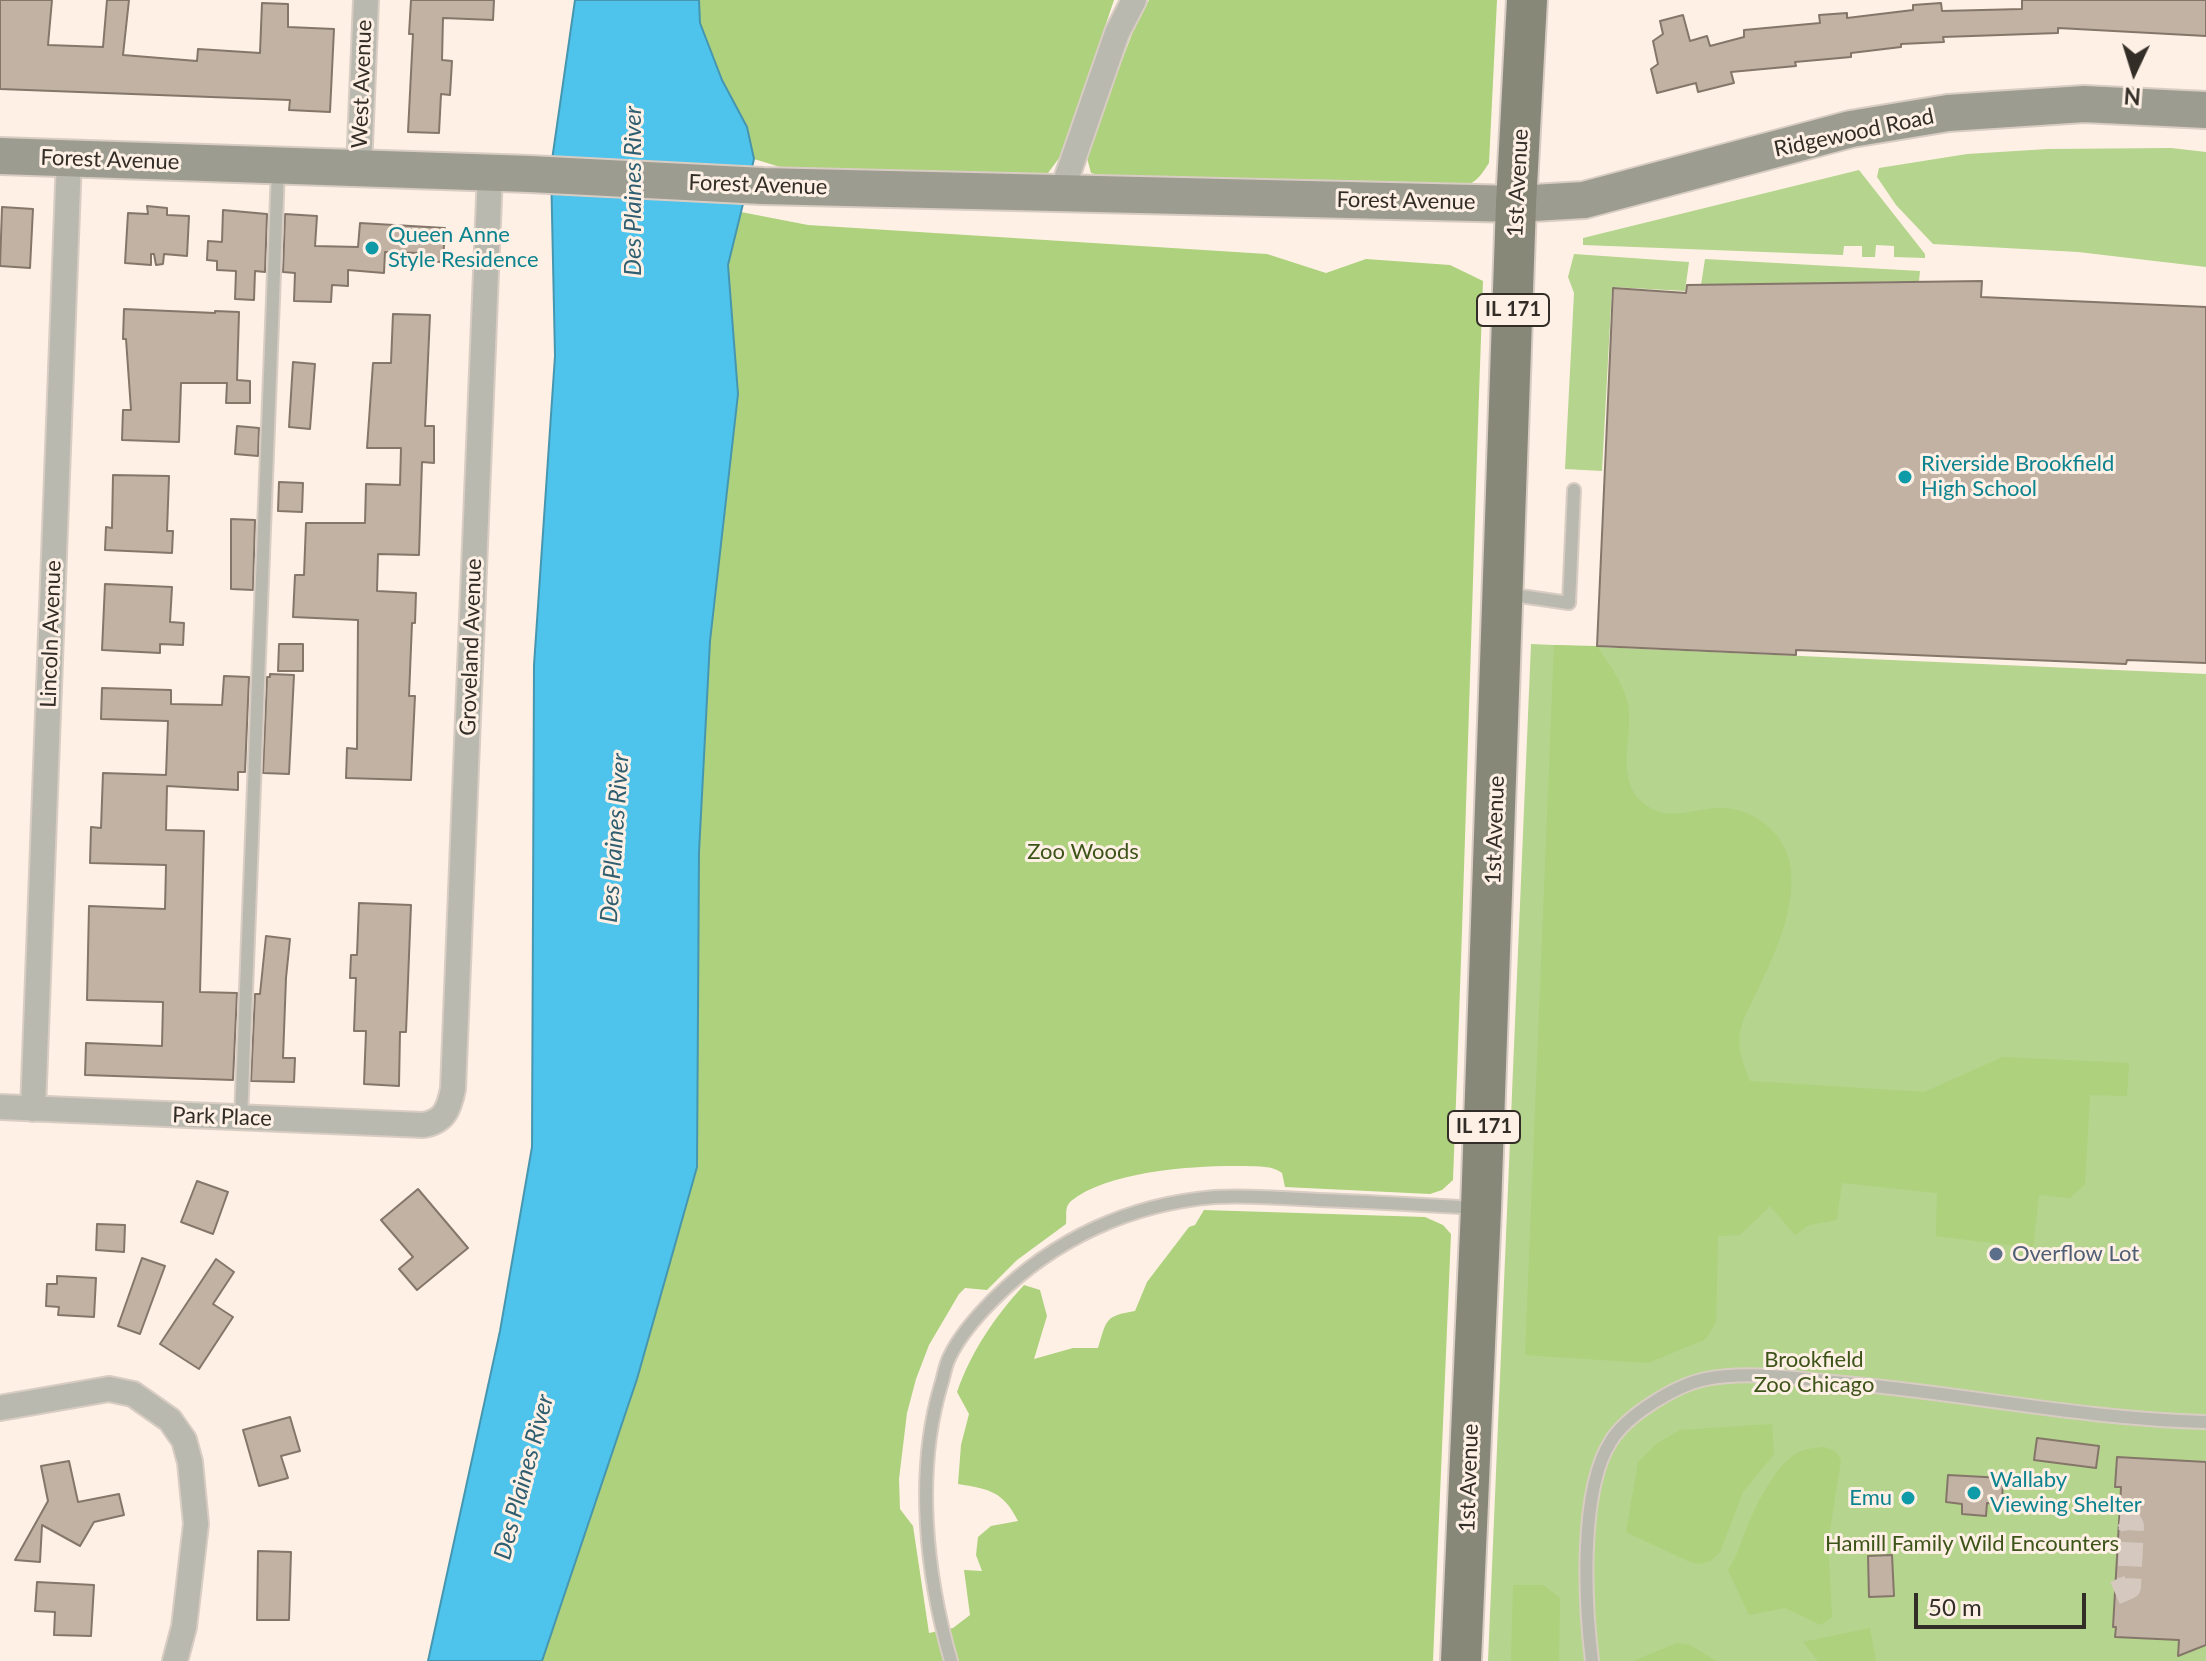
<!DOCTYPE html>
<style>
body{margin:0}
#map{position:relative;width:2206px;height:1661px;overflow:hidden;background:#fef0e5;font-family:Lato,sans-serif}
canvas{display:block}
.north{position:absolute;left:2094px;top:32px;width:80px;height:80px;-webkit-text-stroke:6px #fef0e5;paint-order:stroke;rotate:184deg;font-size:22px;font-weight:700;line-height:32px;text-align:center;color:#332d27}
.north::after{content:'';display:block;margin:auto;width:28px;height:36px;background:#332d27;clip-path:polygon(50% 0,100% 100%,50% 72%,0 100%)}
.scale{position:absolute;left:1914px;top:1593px;width:172px;height:36px;box-sizing:border-box;border:4px solid #332d27;border-top:0;padding-left:10px;font-size:24px;line-height:28px;white-space:nowrap;color:#332d27;-webkit-text-stroke:6px #fef0e5;paint-order:stroke}
</style>
<div id="map">
<canvas width="2206" height="1661"></canvas>
<div class="north">N</div>
<div class="scale">50 m</div>
</div>
<script>
const g = document.querySelector('canvas').getContext('2d');
g.lineJoin = 'round';
function fillPath(path, color) {
  g.fillStyle = color;
  g.fill(path, 'evenodd');
}
function stroke(path, color, width, dash) {
  g.strokeStyle = color;
  g.lineWidth = width;
  g.lineCap = dash ? 'butt' : 'round';
  g.setLineDash(dash || []);
  g.stroke(path);
}
function drawText(font, color, halo, rows, align = 'center') {
  g.font = font + ' Lato,sans-serif';
  g.lineWidth = 6;
  g.setLineDash([]);
  g.textBaseline = 'middle';
  g.strokeStyle = halo;
  g.fillStyle = color;
  for (const [text, x, y, turn = 0] of rows) {
    g.save();
    g.translate(x, y);
    g.rotate((+turn || 0) * Math.PI / 180);
    g.textAlign = isNaN(turn) ? turn : align;
    if (halo) g.strokeText(text, 0, 0);
    g.fillText(text, 0, 0);
    g.restore();
  }
}
const green = new Path2D(`
 M2171,148L2206,152V267L2078,252L1933,244L1896,205L1877,177L1879,168L1967,154L2048,149Z
 M1859,170L1925,254V258L1894,257V246L1876,245L1875,257H1862V246H1844L1843,255L1583,245V238Z
 M1574,254L1689,262L1685,291L1612,287L1602,471L1565,469L1574,293L1568,277Z
 M1705,259L1920,271L1919,281L1701,285Z
 M1531,644L2206,674V1661H1488Z`);
const forest = new Path2D(`
 M699,0H1114L1062,154L1048,173L1038,176L790,170L754,159L747,127L722,80L700,23Z
 M1149,0H1497L1489,163C1476,183 1473,185 1449,189L1102,176L1091,173L1087,158L1089,146L1134,29Z
 M741,212L808,225L1267,254L1326,273L1366,259L1450,265L1483,281C1472,581 1465,880 1453,1180L1442,1190L1430,1194L1285,1187L1282,1173C1272,1165 1258,1167 1246,1166C1199,1165 1109,1170 1071,1201C1064,1207 1067,1216 1066,1224L1017,1260L987,1290L965,1288L959,1294L929,1345L916,1379L907,1413L899,1479L900,1509L913,1526L929,1633L953,1628L970,1615L964,1570L982,1571L976,1555L978,1537L991,1526L1018,1521C1003,1491 989,1489 958,1484L961,1445L969,1414L957,1392C972,1350 994,1318 1024,1285L1040,1290L1047,1316L1034,1359L1073,1348H1098C1107,1320 1104,1316 1135,1311L1147,1282L1189,1227L1195,1225L1204,1210L1425,1217L1443,1225L1451,1234L1433,1661H542L637,1379L697,1167L699,852L710,641L738,394L728,265Z
 M1554,645L1597,646C1610,666 1623,682 1628,705C1634,738 1612,785 1649,807C1670,820 1693,810 1715,808C1748,806 1781,828 1789,860C1799,901 1776,952 1758,989C1753,1001 1744,1015 1741,1028C1736,1046 1743,1064 1750,1081L1924,1092L2003,1057L2129,1063L2127,1096L2090,1095L2085,1184L2070,1198L2039,1195L2033,1248L1936,1236L1937,1193L1842,1183L1837,1220L1809,1225L1795,1235L1770,1206L1740,1235L1718,1236L1716,1322L1706,1339L1648,1363L1525,1355Z
 M1772,1424L1774,1454L1743,1492L1720,1552L1712,1560L1702,1564L1690,1562L1626,1532L1638,1462L1656,1444L1680,1430Z
 M1824,1447L1835,1451L1841,1460L1828,1543L1832,1617L1821,1625L1785,1608L1749,1615L1728,1570C1737,1557 1740,1544 1746,1530C1754,1508 1777,1462 1799,1452C1807,1448 1816,1448 1824,1447Z
 M1513,1585H1543L1560,1598L1559,1661H1511Z
 M1870,1628L1876,1661H1818L1803,1642Z
 M1677,1643L1690,1645L1716,1661H1633Z`);
const water = new Path2D(`
 M575,0H699L700,23L722,80L747,127L754,159L728,265L738,394L710,641L699,852L697,1167L637,1379L542,1661H428L500,1331L532,1147L534,665L555,356L551,167Z`);
const building = new Path2D(`
 M0,0H52L48,45L103,47L107,0H129L123,55L197,61L198,49L260,53L262,3L288,4V27L334,29L330,112L289,110L290,100L0,89Z
 M411,0H494L493,20L443,18L442,60L452,61L450,95L441,94L439,133L408,132L413,34H409Z
 M2022,0H2206V36L2058,28V33L1943,37L1944,42L1901,44V47L1851,53V57L1795,62L1796,66L1731,72L1734,83L1698,92L1696,83L1657,93L1651,69L1658,64L1653,41L1663,34L1660,21L1683,15L1690,41L1707,36L1710,46L1744,37V30L1820,23L1819,15L1847,13V18L1913,10V5L1941,3L1942,11L2022,9Z
 M147,206L167,208V215L189,216L187,256L164,254L163,264L156,265L154,254H151V265L125,263L128,213L148,214Z
 M2,207L33,209L30,268L0,266Z
 M223,210L267,214L265,272L255,271L254,300L235,299L236,271L217,270V261L207,260L208,241L222,242Z
 M285,214L317,216L315,246L358,247L360,223L445,228L443,262L419,261V253L385,252L384,273L348,270V286L332,285L331,302L294,301L295,273L283,272Z
 M1982,281L1981,297L2206,307V663L2127,660L2126,664L1796,650V655L1597,646L1613,288L1686,293L1687,285Z
 M124,309L215,313V311L239,312L237,380L250,381V403H226L227,383H181L179,442L122,440L123,410H131L126,339H123Z
 M393,314L430,315L425,426H434V463L422,462L419,555L378,554L377,591L416,593L415,623H412L409,696H415L411,780L346,778L347,748L357,749L358,620L293,617L295,575H304L306,523H365L366,484L400,485L401,448H367L373,363H391Z
 M293,362L315,364L310,429L289,427Z
 M237,426L259,428L258,456L235,454Z
 M113,475L169,476L167,531H173L172,553L105,550L106,527L112,528Z
 M279,482L303,483L302,512L278,511Z
 M231,519L255,520L253,590L231,589Z
 M105,584L172,587L170,622L184,623L183,645L160,644V653L102,650Z
 M279,644H303V671H278Z
 M270,674L294,675L289,774L263,773L267,677H270Z
 M224,676L249,677L245,772H238V790L167,786L166,830L204,831L200,992L237,993L233,1080L85,1075L86,1043L162,1046L163,1002L87,1000L89,906L165,909L166,865L90,863L91,827L101,828L103,773L166,775L168,721L101,719L102,688L171,690V704L222,705Z
 M359,903L411,905L406,1032H400L399,1086L364,1084L366,1031H354L356,978H350L351,955H357Z
 M266,936L290,939L286,978L283,1058H295L294,1082L251,1081L255,994H260Z
 M197,1181L228,1192L213,1234L181,1222Z
 M418,1189L468,1248L417,1290L399,1269L413,1257L381,1220Z
 M97,1224L125,1225L124,1252L96,1250Z
 M142,1258L165,1266L140,1334L118,1326Z
 M216,1259L234,1272L213,1304L233,1317L199,1369L160,1344Z
 M57,1276L96,1278L94,1317L58,1315L59,1307L46,1306L47,1284H57Z
 M290,1417L300,1451L281,1456L288,1478L259,1486L243,1430Z
 M2037,1438L2099,1446L2096,1468L2034,1460Z
 M2117,1457L2206,1462V1645L2178,1656L2179,1640L2115,1637L2116,1627H2113L2121,1487H2115Z
 M69,1461L78,1502L119,1494L124,1515L94,1522L80,1546L42,1525L40,1562L15,1560L48,1501L41,1466Z
 M1948,1475L2003,1478L2002,1504L1987,1503L1986,1516L1962,1514V1504L1946,1502Z
 M258,1551L291,1552L289,1620H257Z
 M1892,1555L1894,1596L1869,1597L1868,1556Z
 M37,1582L94,1585L91,1636L54,1635L55,1612L35,1611Z`);
const streetTunnel = new Path2D(`
 M2115,1593L2129,1587L2132,1526L2128,1519L2120,1518`);
const lane = new Path2D(`
 M1506,594L1569,603L1574,490
 M241,1118L278,170
 M951,1661C926,1575 915,1472 941,1385C944,1376 945,1365 950,1356C960,1335 978,1315 994,1299C1054,1239 1130,1204 1215,1197C1249,1195 1284,1198 1318,1200C1371,1202 1424,1205 1476,1208
 M1592,1661C1585,1604 1579,1490 1611,1441C1627,1415 1676,1385 1706,1379C1746,1371 1792,1378 1833,1382C1958,1392 2080,1419 2206,1422`);
const street = new Path2D(`
 M359,169L366,0
 M1061,194L1117,33L1134,0
 M0,1107L423,1125C444,1122 449,1109 453,1089L490,173
 M33,1109L69,159
 M0,1408L109,1389L133,1394L170,1420L184,1440L190,1462L196,1524L184,1627L175,1661`);
const secondary = new Path2D(`
 M0,156L530,174L763,186L1516,204L1584,200L1851,129L1948,113L2084,104L2206,110`);
const primary = new Path2D(`
 M1461,1661L1481,1209L1516,204L1527,0`);
const markers = [
 [372,248,8,"#0f9aa8"],
 [1905,477,8,"#0f9aa8"],
 [1996,1254,8,"#5c6f8a"],
 [1974,1493,8,"#0f9aa8"],
 [1908,1498,8,"#0f9aa8"]
];
const shields = [
 [1513,310,72],
 [1484,1127,72]
];
const shieldNames = [
 ["IL 171",1513,310],
 ["IL 171",1484,1127]
];
const streetNames = [
 ["West Avenue",362,84,-88],
 ["Ridgewood Road",1854,133,-12],
 ["Forest Avenue",110,160,2],
 ["1st Avenue",1518,183,-87],
 ["Forest Avenue",758,185,2],
 ["Forest Avenue",1406,201,1],
 ["Lincoln Avenue",51,634,-88],
 ["Groveland Avenue",471,647,-88],
 ["1st Avenue",1495,830,-88],
 ["Park Place",222,1117,2],
 ["1st Avenue",1469,1478,-88]
];
const cultureNames = [
 ["Queen Anne",388,235],
 ["Style Residence",388,260],
 ["Riverside Brookfield",1921,464],
 ["High School",1921,489],
 ["Wallaby",1990,1480],
 ["Viewing Shelter",1990,1505],
 ["Emu",1892,1498,"right"]
];
const parkNames = [
 ["Zoo Woods",1083,852],
 ["Brookfield",1814,1360],
 ["Zoo Chicago",1814,1385],
 ["Hamill Family Wild Encounters",1972,1544]
];
const serviceNames = [
 ["Overflow Lot",2012,1254]
];
const waterNames = [
 ["Des Plaines River",633,191,-90],
 ["Des Plaines River",615,838,-86],
 ["Des Plaines River",524,1477,-75]
];
fillPath(green, '#b5d48d');
fillPath(forest, '#add17c');
fillPath(water, '#4ec3eb');
stroke(water, '#4696b0', 2);
fillPath(building, '#c1b2a4');
stroke(building, '#85766a', 2);
stroke(streetTunnel, '#d5c9bf', 24, [24, 12]);
stroke(lane, '#d9cdc3', 16);
stroke(street, '#d9cdc3', 28);
stroke(secondary, '#d9cdc3', 40);
stroke(primary, '#d9cdc3', 44);
stroke(lane, '#b9b9b0', 12);
stroke(street, '#b9b9b0', 24);
stroke(secondary, '#9c9c90', 36);
stroke(primary, '#888879', 40);
for (const [x, y, r, color] of markers) {
  const dot = new Path2D();
  dot.arc(x, y, r, 0, 2 * Math.PI);
  g.fillStyle = color;
  g.fill(dot);
  stroke(dot, '#fef0e5', 3);
}
for (const [x, y, w] of shields) {
  const box = new Path2D();
  box.roundRect(x - w / 2, y - 16, w, 32, 6);
  g.fillStyle = '#fef0e5';
  g.fill(box);
  stroke(box, '#332d27', 2);
}
drawText('bold 20px', '#332d27', null, shieldNames);
drawText('22px', '#332d27', '#fef0e5', streetNames);
drawText('22px', '#0d838f', '#fef0e5', cultureNames, 'left');
drawText('22px', '#3d5419', '#fef0e5', parkNames);
drawText('22px', '#4e5e75', '#fef0e5', serviceNames, 'left');
drawText('italic 24px', '#2e5e70', '#fef0e5', waterNames);
</script>
